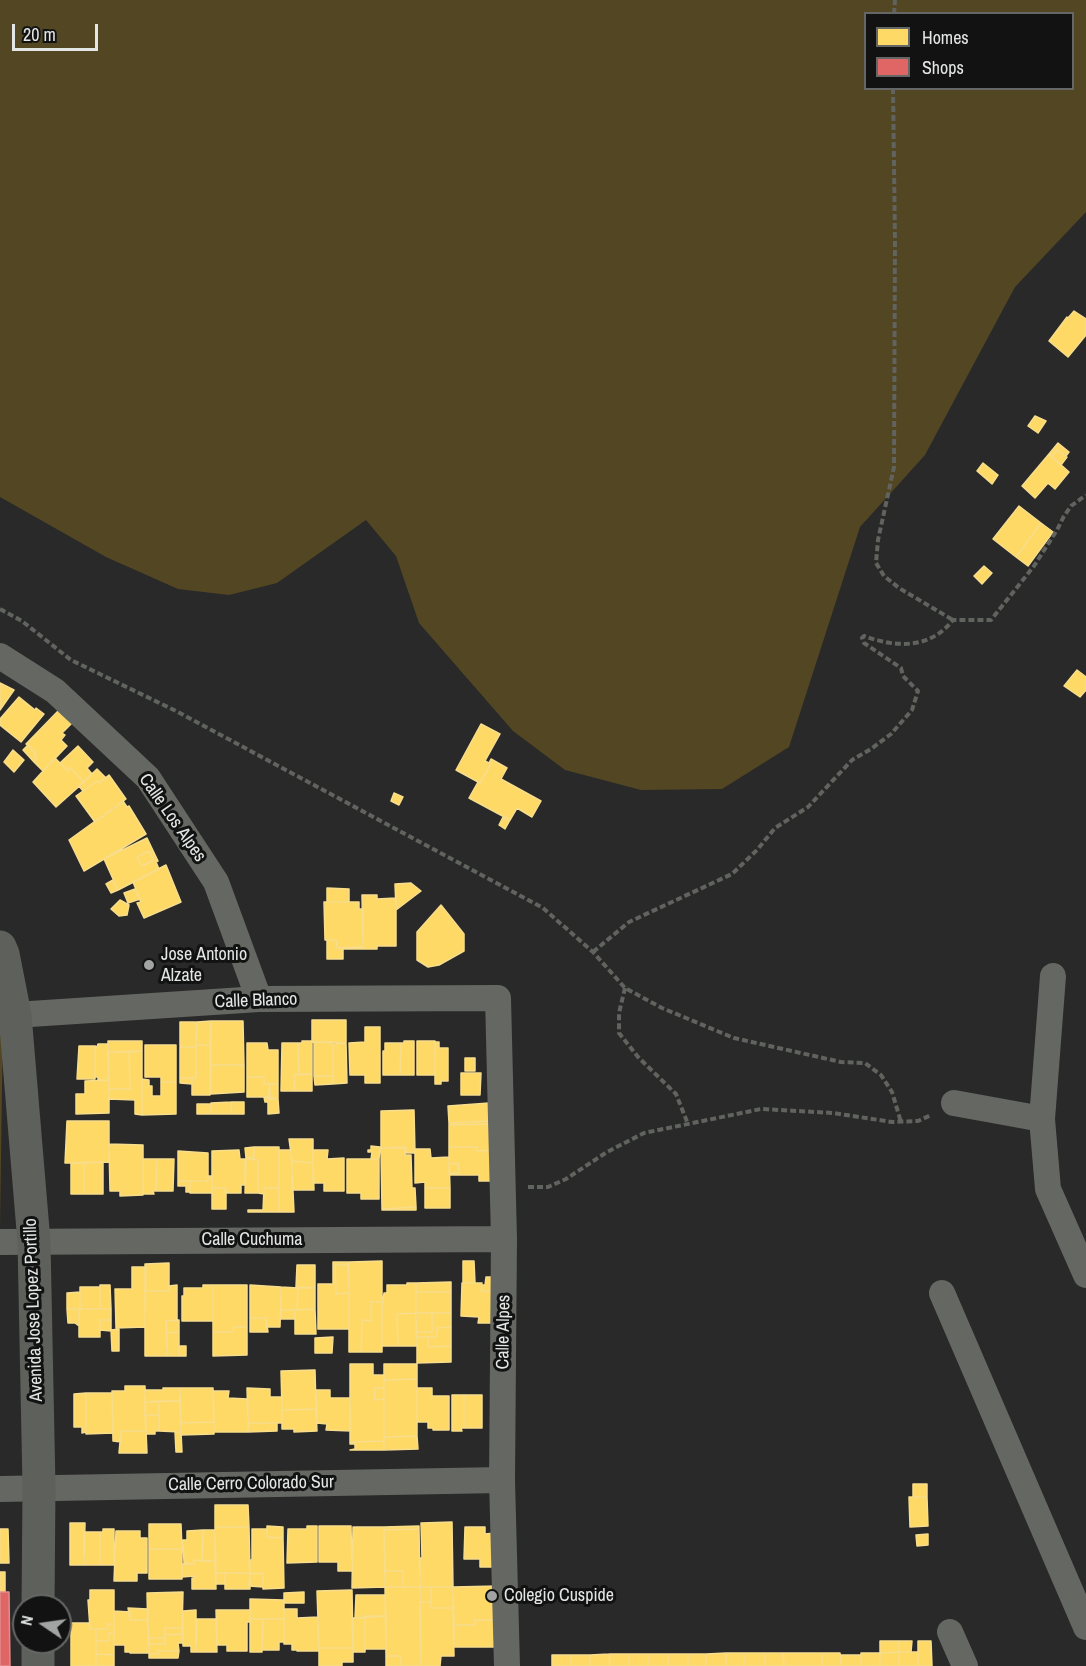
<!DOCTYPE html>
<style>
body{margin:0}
#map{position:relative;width:1086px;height:1666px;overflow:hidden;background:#282928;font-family:"Archivo Narrow",sans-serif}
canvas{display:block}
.legend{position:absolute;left:864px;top:12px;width:210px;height:78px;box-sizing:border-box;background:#111211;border:2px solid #656766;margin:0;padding:8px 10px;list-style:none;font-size:18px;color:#e4e6e5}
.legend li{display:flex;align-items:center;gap:12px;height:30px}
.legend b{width:30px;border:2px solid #656766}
.north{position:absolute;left:12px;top:1594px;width:60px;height:60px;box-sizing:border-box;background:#111211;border:2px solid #656766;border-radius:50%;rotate:283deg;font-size:16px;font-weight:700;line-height:24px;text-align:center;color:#e4e6e5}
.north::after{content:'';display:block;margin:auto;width:21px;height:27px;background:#a2a4a3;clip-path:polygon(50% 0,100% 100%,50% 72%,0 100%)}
.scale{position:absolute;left:12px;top:24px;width:86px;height:27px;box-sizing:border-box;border:3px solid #e4e6e5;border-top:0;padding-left:8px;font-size:18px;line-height:21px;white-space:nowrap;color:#e4e6e5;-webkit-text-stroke:4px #111211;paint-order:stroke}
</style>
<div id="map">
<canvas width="1086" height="1666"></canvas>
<ul class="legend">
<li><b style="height:16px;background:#ffd966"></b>Homes</li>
<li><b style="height:16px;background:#e06666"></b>Shops</li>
</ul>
<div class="north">N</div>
<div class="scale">20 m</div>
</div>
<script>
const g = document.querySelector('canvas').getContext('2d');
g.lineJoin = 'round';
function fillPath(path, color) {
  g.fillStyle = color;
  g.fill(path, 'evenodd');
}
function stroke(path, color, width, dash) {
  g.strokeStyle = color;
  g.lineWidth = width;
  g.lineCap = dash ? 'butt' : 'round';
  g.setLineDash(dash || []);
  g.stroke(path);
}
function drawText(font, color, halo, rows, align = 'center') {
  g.font = font + ' "Archivo Narrow",sans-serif';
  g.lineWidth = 6;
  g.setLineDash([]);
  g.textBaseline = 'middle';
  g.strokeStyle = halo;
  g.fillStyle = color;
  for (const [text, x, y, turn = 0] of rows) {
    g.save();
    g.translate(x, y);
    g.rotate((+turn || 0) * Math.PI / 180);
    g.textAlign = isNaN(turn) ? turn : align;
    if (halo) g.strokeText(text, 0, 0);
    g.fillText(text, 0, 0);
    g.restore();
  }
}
const green = new Path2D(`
 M0,0H1086V212L1015,287L925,455L860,527L789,747L722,789L641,790L565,770L513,731L419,623L396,556L366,520L277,583L229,595L178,589L106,557L0,497ZM866,14H1072V88H866Z
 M3,1019L0,1228V1020Z`);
const homes = new Path2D(`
 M1074,311L1086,319V335L1068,357L1049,341L1067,317L1068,318Z
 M1035,416L1046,421L1038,433L1028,426Z
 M1058,443L1069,452L1066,456L1057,450L1052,457L1049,454Z
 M1057,450L1067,457L1061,465L1052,457Z
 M1049,454L1069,472L1055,489L1048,483L1035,498L1022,486Z
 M983,463L998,475L992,484L977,471Z
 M1019,506L1041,523L1016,557L993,539Z
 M1041,523L1053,532L1028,566L1016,557Z
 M984,566L992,573L982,584L974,576Z
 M1077,670L1086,677V690L1080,697L1064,686Z
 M0,683L14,690L0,710Z
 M19,697L35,710L36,708L44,714L21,742L0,725V719Z
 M60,709L73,722L62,733L65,735L61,740L67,746L43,771L34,762L37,759L34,755L36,753L26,744Z
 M481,724L500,734L485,761L491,764L480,783L456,770Z
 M28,745L36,753L34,755L37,759L34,762L23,750Z
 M78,746L93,762L87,768L92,774L84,782L70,768L68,771L60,763Z
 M13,750L24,760L14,772L4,762Z
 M55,758L68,771L70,768L84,782L56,807L33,782Z
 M491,759L507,768L501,779L541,801L532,817L517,808L510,820L469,798L478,782L480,783L491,764L489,763Z
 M97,769L106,778L99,783L97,781L83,791L79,786Z
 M109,775L126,799L95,822L76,796L97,781L99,783Z
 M394,793L403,797L399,805L391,801Z
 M123,801L127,807L129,806L146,834L84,871L69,840Z
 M503,817L510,820L505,829L499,825Z
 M147,838L158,861L156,862L159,869L118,890L104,859ZM149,851L154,860L142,866L137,857Z
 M149,851L154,860L142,866L137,857Z
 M166,865L181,902L144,918L137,903L141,902L133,882Z
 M113,880L118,890L111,893L106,884Z
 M411,883L421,891L396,910L395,884Z
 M327,888L349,889V902H327Z
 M135,889L140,899L128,903L124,893Z
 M362,895H377V899L396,898V946H377V949H363Z
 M120,900L129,905L127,915L119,916L111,909Z
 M324,902H359V909H363V947L337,948L336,940H325Z
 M441,905L464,934V951L439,965L428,967L417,960V932Z
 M327,940H336L337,948L363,947V949H343V959H327Z
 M312,1020H346V1043L312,1042Z
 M211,1021H243L244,1065H211Z
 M211,1021L210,1045H196L197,1022Z
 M180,1022H197L196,1047H180Z
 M365,1027H380V1083H365V1075H350L349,1043L365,1042Z
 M108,1041H142V1051L108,1052Z
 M302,1041H312V1074H299L298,1043H302Z
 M404,1041H414V1075H400L401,1043H404Z
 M417,1041H435V1075H417Z
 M314,1042H333V1076H314Z
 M435,1042H439V1048H448V1081H441V1084H435Z
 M247,1043H267L268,1050H278V1084H264V1077H247Z
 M282,1043H298L299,1074L294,1075L295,1091H281Z
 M346,1043L347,1083L333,1084V1044Z
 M385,1043H401L400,1075H383V1051H385Z
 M98,1044H108L109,1080H98V1077H95V1046L97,1047Z
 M145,1045H176V1082H161V1077H145Z
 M196,1045H210V1095H192V1078H196Z
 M79,1046H95V1079H77Z
 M180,1047H196V1078H180Z
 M142,1051V1115L135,1114V1100L109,1099V1089H130L129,1052Z
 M108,1052H129L130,1089H109Z
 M465,1058H475V1071H465Z
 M211,1065H244V1092L211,1094Z
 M461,1073H481L480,1095H461Z
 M312,1074V1091H295L294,1075Z
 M314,1076H333V1084L315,1085Z
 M247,1077H264V1084H270V1097H247Z
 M180,1078H192V1084L180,1083Z
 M142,1079L149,1080V1086H152V1096H161V1082H176V1114L142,1115Z
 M109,1080V1113L76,1114V1094H85V1081Z
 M270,1084H278V1099H268Z
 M264,1097L278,1099L279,1113L268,1114V1102H265Z
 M231,1102L232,1114H211V1103Z
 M231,1102H244V1114H232Z
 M489,1103L490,1121L449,1123L448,1106Z
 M197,1104H211V1114H197Z
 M414,1110L415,1153H406V1147L381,1148V1111Z
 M67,1121H109V1162L65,1163Z
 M490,1121V1124L449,1125V1123Z
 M490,1124V1150L477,1151V1147H449V1125Z
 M289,1139H313V1163L292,1161Z
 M109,1144L143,1145V1195L120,1196V1191H110Z
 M371,1146L380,1147L379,1159H371L372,1152H368V1150H371Z
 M254,1147H279V1188H264V1194L258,1193V1160H253Z
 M254,1147V1158H246L245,1148Z
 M449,1147H477V1151L490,1150L494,1181H479V1175H450L459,1173L458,1163L449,1164Z
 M381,1148H405V1155H411L412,1188H415L416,1207L382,1209Z
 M415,1149H430L431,1158L449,1157L450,1188H425V1182L415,1183Z
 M239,1150L240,1159H245V1185H241V1193H225L226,1188H212V1151Z
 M279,1150H291L294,1212H279Z
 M313,1150H328L327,1159L344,1158V1191H324V1183H313Z
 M178,1151L208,1153V1181H178Z
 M246,1158L258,1160V1193H245Z
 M143,1159H157L156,1191H153L154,1194H143Z
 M157,1159H174L173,1191H156Z
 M347,1159H379V1199H361V1193H347Z
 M292,1161L313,1163L314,1190H292Z
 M103,1162V1194H84V1163Z
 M71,1163H84V1194H71Z
 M458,1163L459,1173L449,1174V1164Z
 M208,1176H212V1193H190V1181H208Z
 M178,1181H190V1192H186V1186H178Z
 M212,1188H226V1209H212Z
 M264,1188H279V1212H248V1210H263Z
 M425,1188H450V1208H425Z
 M416,1207V1210H382V1209Z
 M382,1261V1302H371V1321L362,1320L361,1352H349V1262Z
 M463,1261H474L475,1283H463Z
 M333,1262H349L348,1265H335L336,1294L349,1293V1329H318V1284H333Z
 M169,1263V1291H145V1264Z
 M297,1265H315V1288L296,1287Z
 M335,1265H348L349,1293L336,1294Z
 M132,1267H146L145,1327L116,1328L115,1289H132Z
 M486,1277H494V1291H481L482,1285H485Z
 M451,1282V1292H416V1283Z
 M407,1283H416V1313L397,1314L398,1346H382V1308L384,1293H387V1285H407Z
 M462,1283H482L481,1291H494L495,1323H478L479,1317L461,1316Z
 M100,1285H110L111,1309H100Z
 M177,1285V1320L166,1321L167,1356H145V1291H169V1286Z
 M203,1285H213V1321H182V1296H184V1288H203Z
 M213,1285H247V1327H234L233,1332H213Z
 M250,1285L281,1287L280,1327H266V1318H250Z
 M80,1287H100V1309H80Z
 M281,1287L298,1288L297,1310H281Z
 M298,1288H315V1309L297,1310Z
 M80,1292V1309H67V1293Z
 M416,1292H451V1313H416Z
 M371,1302H382V1352H361L362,1320L371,1321Z
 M67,1309H79V1326L75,1323H68Z
 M79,1309H111V1320H100V1337H79Z
 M315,1309L316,1334H295V1310Z
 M281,1310H295V1319H281Z
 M416,1313H432V1332H416Z
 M416,1313L417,1346H398L397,1314Z
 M432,1313H451V1327L437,1328V1337H417L416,1332H432Z
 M250,1318H266L268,1332H250Z
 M100,1320H111V1331L100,1330Z
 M179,1320V1332L167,1333L166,1321Z
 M234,1327H247V1355L213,1356V1332H233Z
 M451,1327V1346L428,1347V1337H437V1328Z
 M119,1329V1351H112L111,1330Z
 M179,1332V1356H167V1333Z
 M333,1337L332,1353H315V1338Z
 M417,1337H428V1347L451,1346V1362L417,1363Z
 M179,1346H186V1356H179Z
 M350,1364H373V1375H384V1388H374L375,1400L384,1399V1441L350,1442Z
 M384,1364H417V1379L384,1380Z
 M315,1370L316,1409L282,1410L281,1371Z
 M417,1379V1436L384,1437V1380Z
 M125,1386H145L146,1431H121V1442L113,1441L112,1391H125Z
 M163,1388H180V1401L145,1402V1390H163Z
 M180,1388H213L214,1422L181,1423Z
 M247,1388L270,1389V1397H282V1423H248Z
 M374,1388H384V1399L375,1400Z
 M417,1388H432V1396H449V1430H433V1428H428V1422H417Z
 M316,1390H330V1398H350L351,1431L326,1430L327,1424L317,1423Z
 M213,1391H229L228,1398L248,1399V1432H214Z
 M86,1393H112L113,1433L86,1434Z
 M86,1393V1432L82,1433V1427H74V1394Z
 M452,1395H464V1428H461L462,1431H452Z
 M464,1395H482V1428H464Z
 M159,1401H180L181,1432L159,1431Z
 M159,1401V1415H145V1402Z
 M316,1409L317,1431L294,1432V1429H282V1410Z
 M145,1415H159V1431H155V1434H146Z
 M214,1422V1434L181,1435V1423Z
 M248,1423H277V1431L248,1432Z
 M121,1431H146L147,1453H119Z
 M175,1432H181L182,1452H176Z
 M417,1436L418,1449L384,1450V1437Z
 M384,1441V1450H350L355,1449V1444H350V1442Z
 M913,1484H927V1497H913Z
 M909,1497H927L928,1526L910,1527Z
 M215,1505H248L249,1527H215Z
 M452,1522L453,1587H420V1558H422L421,1523Z
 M70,1523H85L84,1565H70Z
 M149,1524H181L182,1549H149Z
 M267,1526L283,1527V1538L267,1537Z
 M307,1526H317V1562L287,1563L288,1529H307Z
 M319,1526H351L352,1571H338V1562H319Z
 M419,1526V1529L384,1530V1527Z
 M215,1527H249L250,1573H216Z
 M353,1527H384L385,1587L352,1588Z
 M465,1527H485V1534L495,1533L497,1567H480V1559H464Z
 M0,1529H8L9,1563H0Z
 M103,1529H114V1565H100V1532H103Z
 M252,1529H267V1537L283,1538L284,1588L263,1589V1573L250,1574L249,1560H252Z
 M419,1529L420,1587H403V1571H385L384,1530Z
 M203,1530H215V1561H202Z
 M203,1530L202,1561L194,1560V1564L184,1563L183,1540H187V1531Z
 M116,1531H140V1538H147V1573H137V1581H114Z
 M84,1532H100V1565H84Z
 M928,1534V1545L917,1546L916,1535Z
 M149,1549H182V1579H149Z
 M194,1560L215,1561L216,1589H192V1578H194V1576L182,1577V1564H194Z
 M385,1571H403V1587H385Z
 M0,1572H5V1592H0Z
 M216,1573H225V1584H216Z
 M225,1573H250V1589H225Z
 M263,1573V1587L249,1586L250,1574Z
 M497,1586V1620H475V1625H454L453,1587Z
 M385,1587H420L421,1666H401V1656H386Z
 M420,1587H431V1602H420Z
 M431,1587H453V1608H431Z
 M90,1590H114V1624H108V1629H90L88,1600H90Z
 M352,1590L353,1648H319L317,1591Z
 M183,1592L182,1628H165V1638H148L147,1593Z
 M304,1592V1603H284V1593Z
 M356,1595H385L386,1616L355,1618Z
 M250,1599L284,1600V1619H250Z
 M420,1602H431V1608H453L454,1656H441L440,1666H421Z
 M128,1608L148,1609V1620H130Z
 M284,1609H297V1618L318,1617L319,1651H297L298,1650H292V1644H284Z
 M196,1610V1652H191V1646H183V1611Z
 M216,1610H250V1622H247V1651H227V1645H217Z
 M114,1611L130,1612V1620H148L149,1653H130V1652H125V1645H114Z
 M365,1616H386V1649H365Z
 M352,1618H365V1652H353Z
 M197,1619H216L217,1652H196Z
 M250,1619H263L262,1652H250Z
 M263,1619H284V1642H279V1650H262Z
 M475,1620H497V1647H454V1625H475Z
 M71,1623H89L90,1629H96V1666H71Z
 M108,1624H114V1632L109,1633V1641H96V1629H108Z
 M165,1628H182V1634L165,1635Z
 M114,1632V1655L96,1654V1641H109V1633Z
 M182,1634L183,1643H178L179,1651H158V1654H149V1644H165V1635Z
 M148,1638H165V1644H149Z
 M880,1641H899V1652L880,1653Z
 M899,1641H912L911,1652H899Z
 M918,1641H931L932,1666H918Z
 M319,1648H353V1662H342V1666H319Z
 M158,1651H179L178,1658H149V1654H158Z
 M899,1652H918V1666H899Z
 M899,1652V1666H880V1653Z
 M726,1653H744V1666H726Z
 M726,1653V1666H706V1654Z
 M744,1653H765V1666H744Z
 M765,1653H783L784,1666H765Z
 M783,1653H822V1666H784Z
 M822,1653H840L841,1666H822Z
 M861,1653H880V1666H861Z
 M96,1654L114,1655V1666H96Z
 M609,1654H629V1666H610Z
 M609,1654L610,1666H590V1655Z
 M629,1654H648V1666H629Z
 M648,1654H668V1666H648Z
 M668,1654H688V1666H668Z
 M688,1654H706V1666H688Z
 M552,1655H571V1666H552Z
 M571,1655H590V1666H571Z
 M841,1655H861V1666H841Z
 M386,1656H401V1666H386Z`);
const shops = new Path2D(`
 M0,1592H9L10,1666H0Z`);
const path = new Path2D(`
 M894,14L895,0
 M893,88L895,241L894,467L878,540L876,563L884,576L899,588L953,620
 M0,609L22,621L71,660L176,711L543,908L593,952L625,988L662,1008L734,1038L841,1062L865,1063L881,1075L892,1092L901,1122
 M593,952L629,922L732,874L757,850L775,828L808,807L852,760L871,749L891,734L912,710L918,691L903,676L901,668L864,643L862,638L864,636C897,648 930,649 953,620H991L1034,566L1057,530L1064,516L1071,506L1086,495
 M625,988L619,1013V1033L638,1057L676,1094L688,1124
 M528,1187H548L566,1179L607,1152L644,1133L761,1109L833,1113L892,1122L918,1121L931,1115`);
const street = new Path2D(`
 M0,656L55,691L148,778L216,882L259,999
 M1053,976L1042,1119L1048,1189L1086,1275
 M15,1015L259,999L498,998L504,1239L502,1480L507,1666
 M954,1103L1042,1119
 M0,1242L504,1239
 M942,1293L1086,1627
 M0,1489L502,1480
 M950,1632L965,1666`);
const secondary = new Path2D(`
 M0,947L3,954L15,1015L34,1242L39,1487L38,1606
 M38,1666V1642`);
const markers = [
 [149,965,6,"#a2a4a3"],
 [492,1596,6,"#a2a4a3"]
];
const streetNames = [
 ["Calle Los Alpes",172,818,55],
 ["Calle Blanco",256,1001,-2],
 ["Calle Cuchuma",252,1240],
 ["Avenida Jose Lopez Portillo",34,1310,-92],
 ["Calle Alpes",504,1332,-89],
 ["Calle Cerro Colorado Sur",251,1484,-1]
];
const poiNames = [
 ["Jose Antonio",161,955],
 ["Alzate",161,976],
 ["Colegio Cuspide",504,1596]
];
fillPath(green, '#524623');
fillPath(homes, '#ffd966');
stroke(homes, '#f7dd8c', 1.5);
fillPath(shops, '#e06666');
stroke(shops, '#e18c8c', 1.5);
stroke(path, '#61635f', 4, [6, 3]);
stroke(street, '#656762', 26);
stroke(secondary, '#5e605b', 33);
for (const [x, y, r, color] of markers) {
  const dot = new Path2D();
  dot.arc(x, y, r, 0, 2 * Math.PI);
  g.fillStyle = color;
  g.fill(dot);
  stroke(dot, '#111211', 2);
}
drawText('18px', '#e4e6e5', '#111211', streetNames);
drawText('18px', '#e4e6e5', '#111211', poiNames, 'left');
</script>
